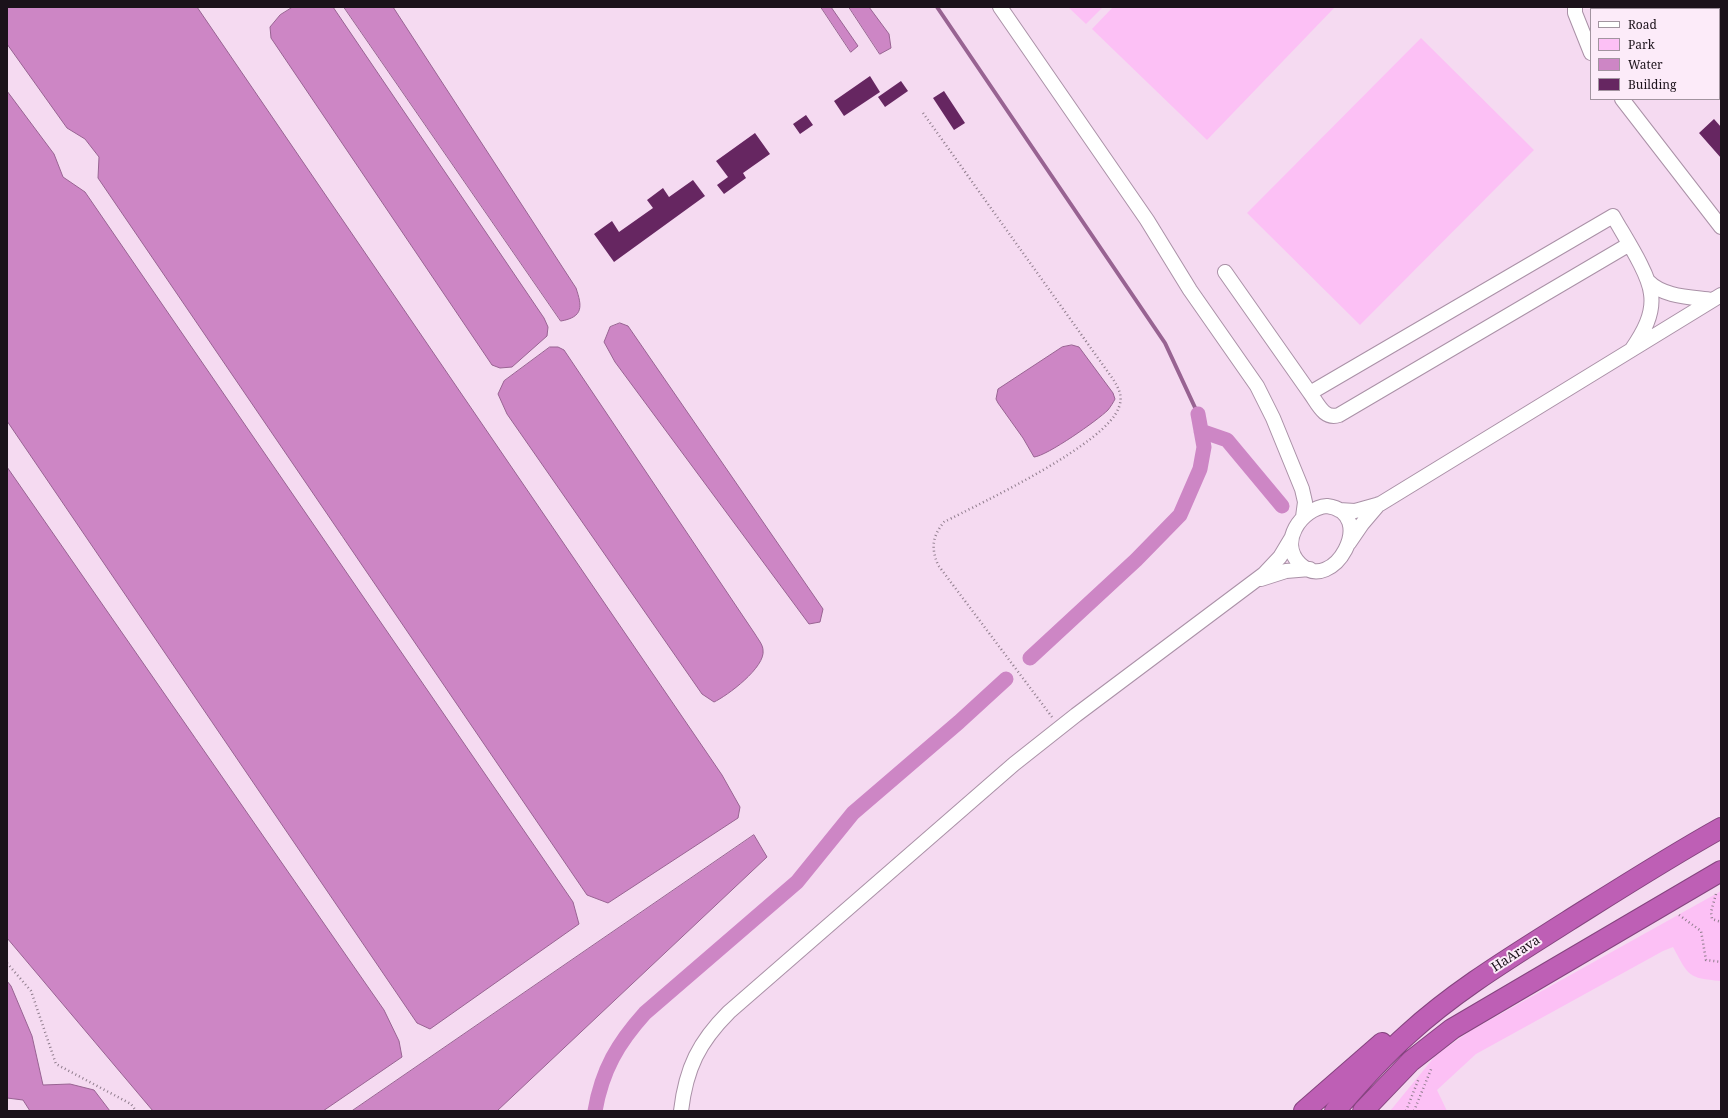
<!DOCTYPE html>
<style>
body{margin:0}
#map{position:relative;width:1728px;height:1118px;overflow:hidden;background:#f5daf1;font-family:"Noto Serif",serif}
canvas{display:block}
.frame{position:absolute;inset:0;border:8px solid #1b121a;pointer-events:none}
.legend{position:absolute;left:1590px;top:8px;width:130px;height:92px;box-sizing:border-box;background:#fcebf9;border:1px solid #a294a0;margin:0;padding:5px 7px;list-style:none;font-size:12px;color:#1b121a}
.legend li{display:flex;align-items:center;gap:8px;height:20px}
.legend b{width:20px;border:1px solid #a294a0}
</style>
<div id="map">
<canvas width="1728" height="1118"></canvas>
<div class="frame"></div>
<ul class="legend">
<li><b style="height:5px;background:#fff"></b>Road</li>
<li><b style="height:11px;background:#fcc0f5"></b>Park</li>
<li><b style="height:11px;background:#cd86c5"></b>Water</li>
<li><b style="height:11px;background:#662661"></b>Building</li>
</ul>
</div>
<script>
const g = document.querySelector('canvas').getContext('2d');
g.lineJoin = 'round';
function fillPath(path, color) {
  g.fillStyle = color;
  g.fill(path, 'evenodd');
}
function stroke(path, color, width, dash) {
  g.strokeStyle = color;
  g.lineWidth = width;
  g.lineCap = dash ? 'butt' : 'round';
  g.setLineDash(dash || []);
  g.stroke(path);
}
function drawText(font, color, halo, rows, align = 'center') {
  g.font = font + ' "Noto Serif",serif';
  g.lineWidth = 4;
  g.setLineDash([]);
  g.textBaseline = 'middle';
  g.strokeStyle = halo;
  g.fillStyle = color;
  for (const [text, x, y, turn = 0] of rows) {
    g.save();
    g.translate(x, y);
    g.rotate((+turn || 0) * Math.PI / 180);
    g.textAlign = isNaN(turn) ? turn : align;
    if (halo) g.strokeText(text, 0, 0);
    g.fillText(text, 0, 0);
    g.restore();
  }
}
const green = new Path2D(`
 M1068,7H1103L1086,24Z
 M1113,7H1335L1207,140L1092,29Z
 M1421,38L1534,150L1360,325L1247,213Z
 M1721,891V981C1687,978 1689,976 1673,947L1663,951L1476,1054L1437,1090L1447,1111H1390L1436,1055L1470,1031Z`);
const water = new Path2D(`
 M7,7H197L722,775L740,807L738,818L608,903L587,895L98,178L99,157L85,139L67,128L7,44Z
 M293,7H333L544,318L548,327L547,336L512,367L500,368L492,365L271,38L270,27L280,15Z
 M344,7H393L576,288C582,306 584,317 561,321Z
 M821,7H831L858,46L851,52Z
 M849,7H869L889,34L891,48L880,54Z
 M7,91L54,154L63,177L85,192L573,902L579,924L430,1029L417,1023L7,421Z
 M620,323L628,326L823,609L820,622L809,624L615,362L604,342L610,327Z
 M1072,345L1079,347L1113,393L1115,399C1113,403 1111,406 1108,410C1098,420 1047,456 1034,457L1023,438L998,403L996,399L998,389L1062,347Z
 M550,347H558L564,350L755,634C758,639 763,645 763,650C766,667 727,696 714,702L702,694L507,414L498,394L504,381Z
 M7,467L384,1010L399,1041L402,1057L323,1111H153L7,938Z
 M754,835L767,857L497,1111H352Z
 M7,981L11,986L32,1036L43,1085L70,1084L94,1090L110,1111H30L23,1100L7,1098Z`);
const stream = new Path2D(`
 M937,7L1165,343L1198,414`);
const canal = new Path2D(`
 M1201,431L1227,440L1282,506
 M1030,658L1136,560L1180,515L1200,469L1204,447L1198,414
 M595,1111C602,1070 618,1043 645,1013L797,882L853,813L959,722L1006,679`);
const building = new Path2D(`
 M870,76L880,92L844,116L834,101Z
 M901,81L908,91L885,107L878,97Z
 M944,91L965,123L954,130L933,98Z
 M806,115L813,125L800,134L793,124Z
 M1714,119L1721,127V158L1699,133Z
 M755,133L770,154L743,173L746,178L724,194L717,185L728,177L716,161Z
 M693,180L705,196L614,262L594,234L612,221L619,232L653,208L647,200L663,188L669,197Z`);
const path = new Path2D(`
 M923,113L1113,379C1119,389 1123,396 1119,407C1107,444 981,503 944,522C932,537 931,548 938,565L1052,717
 M1716,894L1711,912L1712,919L1721,922
 M1679,915L1701,931L1706,960L1721,962
 M7,963L31,991L56,1064L131,1104L136,1111
 M1406,1111L1419,1078
 M1414,1111L1432,1067`);
const minor = new Path2D(`
 M1000,7L1147,220L1190,290L1257,386L1273,418L1302,489L1305,502L1303,517
 M1575,7V13L1591,53
 M1622,99L1721,227
 M1225,272L1310,393L1613,216C1624,236 1649,273 1651,294C1654,314 1643,333 1632,349
 M1648,281C1663,297 1691,297 1712,300
 M1310,393C1318,404 1324,420 1339,415L1628,245
 M1327,506C1379,513 1333,596 1300,564C1278,543 1301,508 1327,506Z
 M1339,510L1355,511L1380,504L1721,295
 M1349,543L1362,524L1379,504
 M1261,579L1286,571L1310,569
 M681,1111C686,1068 699,1042 729,1012L1014,764L1076,715L1264,574L1280,557L1292,537`);
const highway = new Path2D(`
 M1304,1111L1382,1043
 M1335,1111C1358,1084 1381,1058 1408,1034C1456,990 1513,956 1568,921C1619,889 1669,857 1721,828
 M1363,1111L1411,1061L1452,1029L1721,871`);
const streetNames = [
 ["HaArava",1516,954,-33]
];
fillPath(green, '#fcc0f5');
fillPath(water, '#cd86c5');
stroke(water, '#986392', 1);
stroke(stream, '#986392', 4);
stroke(canal, '#cd86c5', 15);
fillPath(building, '#662661');
stroke(minor, '#aa91a7', 16);
stroke(highway, '#85447f', 22);
stroke(path, '#907d8d', 2.5, [1, 3]);
stroke(minor, '#fff', 14);
stroke(highway, '#be5fb5', 20);
drawText('13px', '#1b121a', '#fcebf9', streetNames);
</script>
